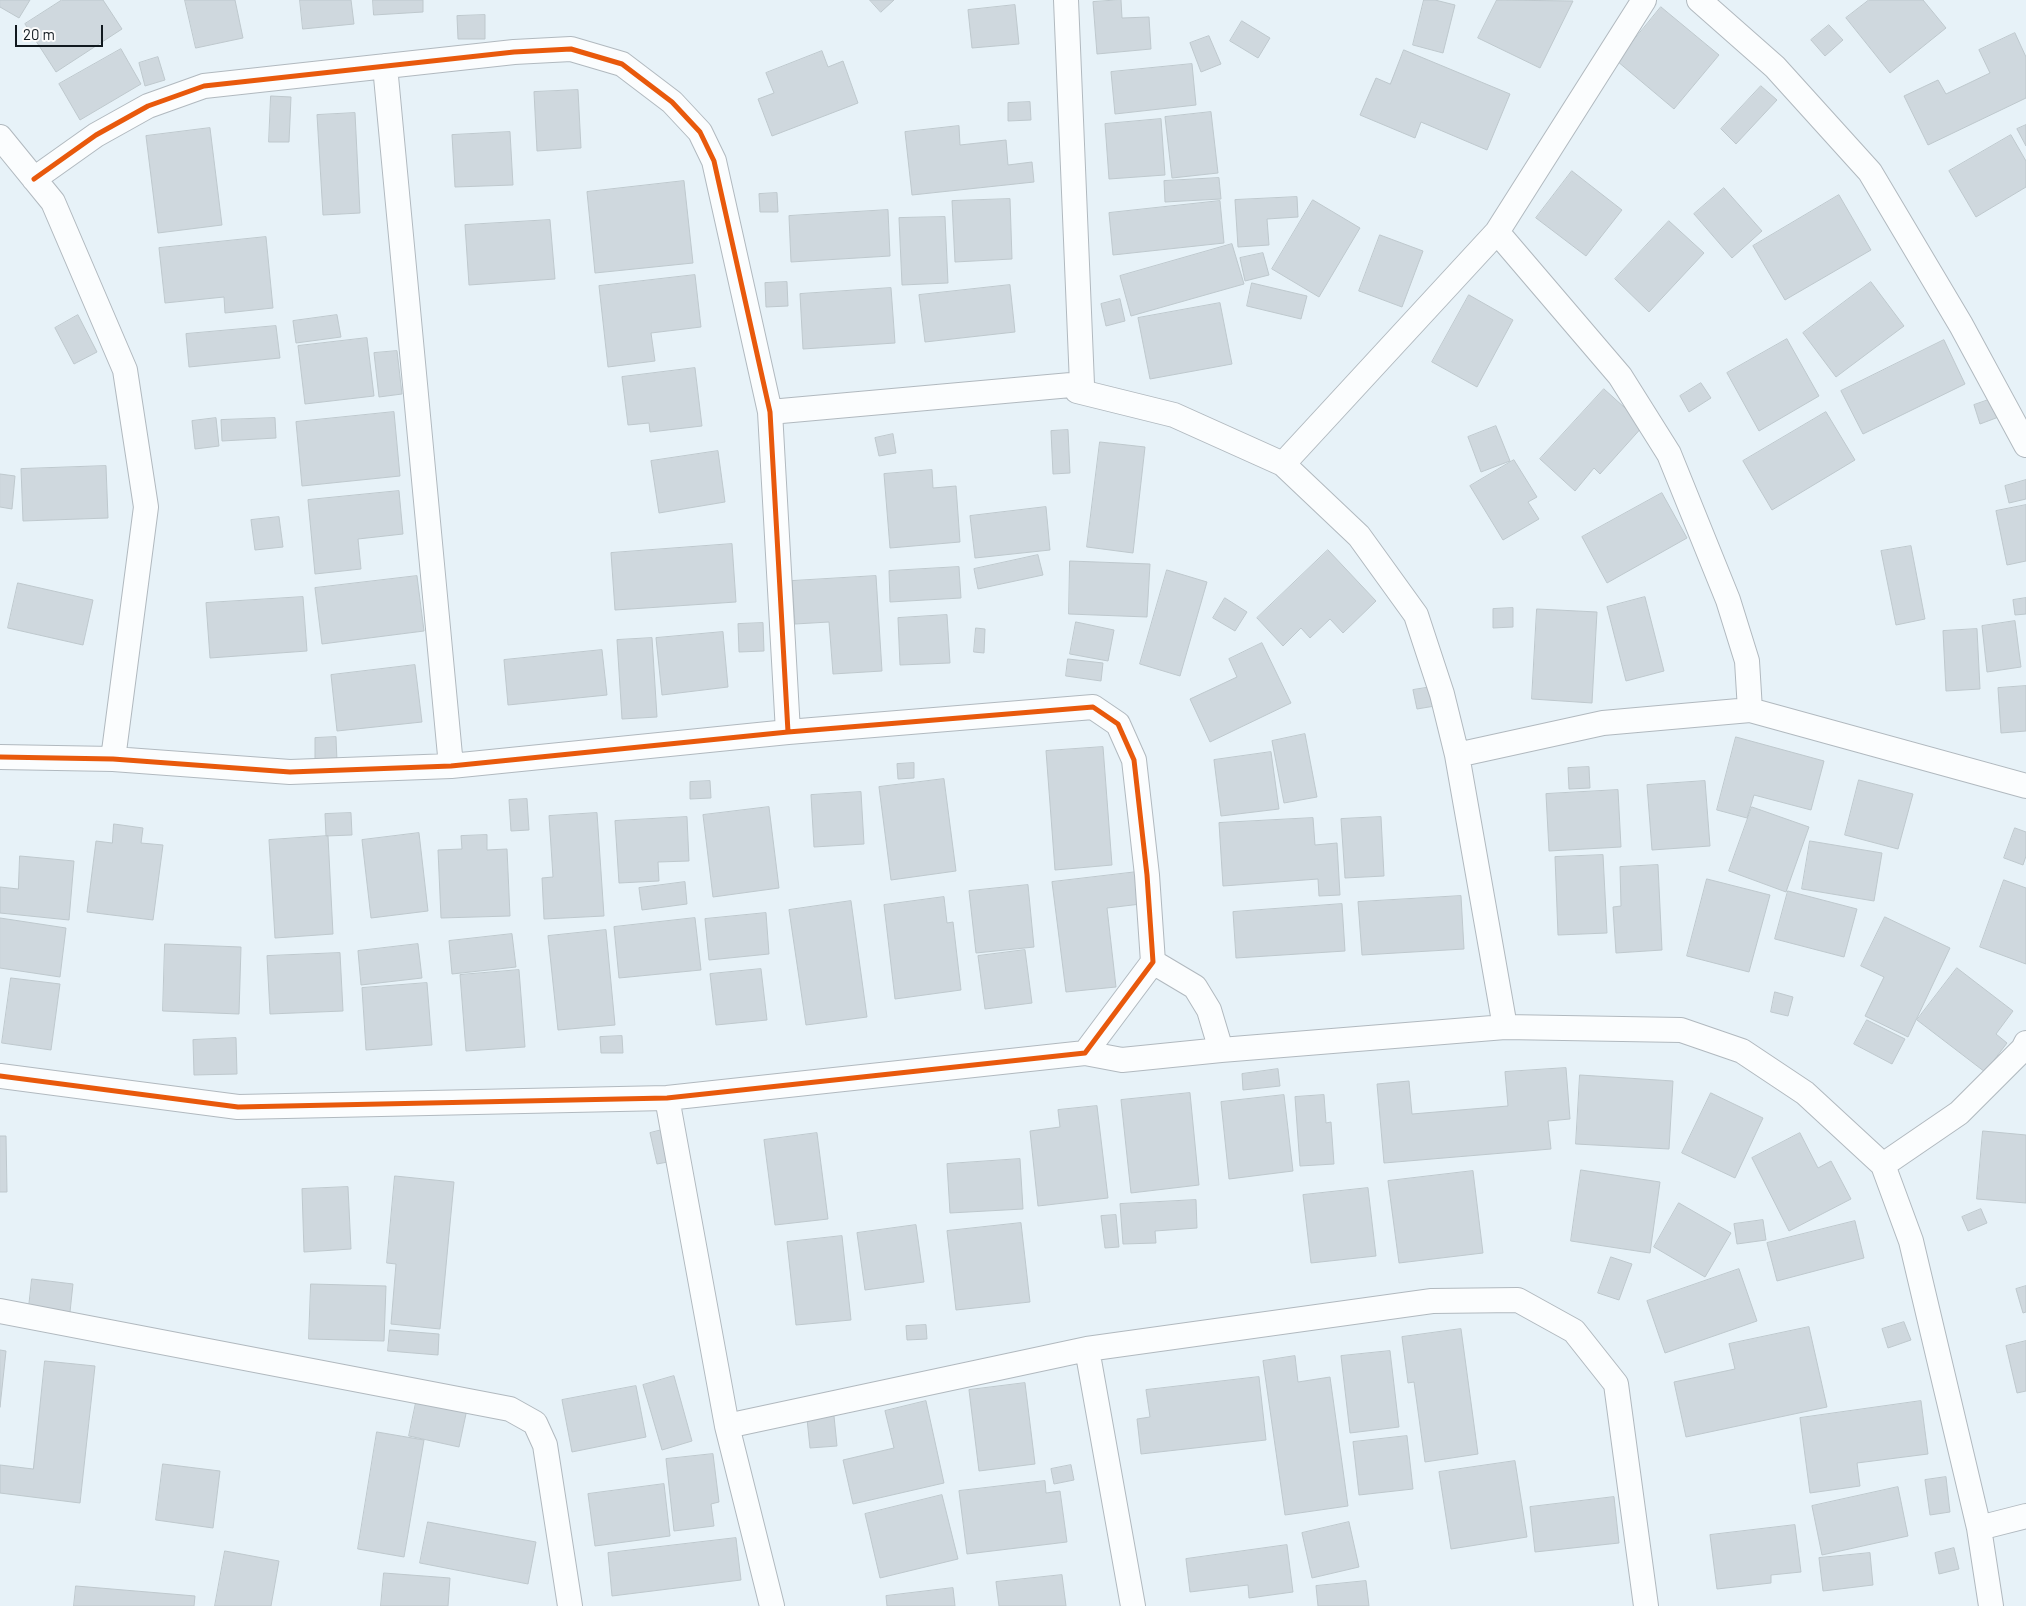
<!DOCTYPE html>
<style>
body{margin:0}
#map{position:relative;width:2026px;height:1606px;overflow:hidden;background:#e7f2f8;font-family:Barlow,sans-serif}
canvas{display:block}
.scale{position:absolute;left:15px;top:25px;width:88px;height:22px;box-sizing:border-box;border:2px solid #11191f;border-top:0;padding-left:6px;font-size:15px;line-height:18px;white-space:nowrap;color:#11191f;-webkit-text-stroke:4px #fcfcfc;paint-order:stroke}
</style>
<div id="map">
<canvas width="2026" height="1606"></canvas>
<div class="scale">20 m</div>
</div>
<script>
const g = document.querySelector('canvas').getContext('2d');
g.lineJoin = 'round';
function fillPath(path, color) {
  g.fillStyle = color;
  g.fill(path, 'evenodd');
}
function stroke(path, color, width, dash) {
  g.strokeStyle = color;
  g.lineWidth = width;
  g.lineCap = dash ? 'butt' : 'round';
  g.setLineDash(dash || []);
  g.stroke(path);
}
const building = new Path2D(`
 M0,0H30L19,18L0,7Z
 M62,0H103L122,29L56,72L25,24Z
 M185,0H235L243,38L196,48Z
 M300,0H351L354,24L303,29Z
 M373,0H423V12L374,15Z
 M870,0H894L881,12Z
 M1121,0L1122,18L1149,17L1151,49L1097,54L1093,2Z
 M1424,0H1435L1455,5L1443,53L1413,45Z
 M1497,0L1573,1L1540,68L1478,38Z
 M1869,0H1923L1946,28L1890,73L1846,18Z
 M1015,5L1019,44L972,48L968,10Z
 M1661,7L1719,55L1674,109L1617,61Z
 M485,15V39H458L457,16Z
 M1242,21L1270,38L1258,58L1230,41Z
 M1829,25L1843,40L1825,56L1811,40Z
 M2015,33L2026,57V98L1928,145L1904,96L1938,80L1946,94L1990,73L1979,50Z
 M1209,36L1221,64L1201,72L1190,43Z
 M121,49L141,84L80,120L59,84Z
 M1404,50L1510,94L1487,150L1421,122L1415,138L1360,115L1376,78L1390,84Z
 M822,51L828,67L843,61L858,103L772,136L758,99L774,93L766,73Z
 M158,57L165,80L145,86L139,63Z
 M1192,64L1196,105L1115,114L1111,72Z
 M1761,86L1777,100L1736,144L1721,129Z
 M578,90L581,148L537,151L534,92Z
 M271,96L291,97L289,142H269Z
 M1030,102L1031,120L1008,121V103Z
 M1211,112L1218,173L1172,178L1165,117Z
 M355,113L360,213L323,215L317,115Z
 M1161,119L1165,175L1109,179L1105,124Z
 M2026,125V146L2017,129Z
 M959,126L960,145L1006,140L1008,165L1032,162L1034,182L912,195L905,132Z
 M210,128L222,225L158,233L146,136Z
 M510,132L513,185L455,187L452,135Z
 M2011,135L2026,161V187L1976,217L1949,171Z
 M1572,171L1622,210L1586,256L1536,218Z
 M1219,178L1221,199L1165,202L1164,181Z
 M684,181L693,263L595,273L587,192Z
 M1724,188L1762,231L1732,258L1694,214Z
 M777,193L778,212H760L759,194Z
 M1839,195L1871,250L1785,300L1753,246Z
 M1297,197L1298,217L1267,219L1269,245L1238,247L1235,200Z
 M1010,199L1012,259L955,262L952,201Z
 M1313,200L1360,228L1319,297L1272,269Z
 M1220,201L1224,243L1113,255L1109,213Z
 M888,210L890,256L791,262L789,216Z
 M945,217L948,283L902,285L899,218Z
 M550,220L555,279L469,285L465,225Z
 M1669,221L1704,253L1649,312L1615,279Z
 M1380,235L1423,251L1402,307L1359,291Z
 M266,237L273,308L225,313L224,297L165,303L159,248Z
 M1232,244L1244,284L1131,316L1120,276Z
 M1263,253L1269,275L1245,281L1240,258Z
 M695,275L701,327L651,333L655,361L608,367L599,286Z
 M787,282L788,306L766,307L765,283Z
 M1871,282L1904,326L1836,377L1803,333Z
 M1252,283L1307,296L1301,319L1247,306Z
 M1010,285L1015,332L925,342L919,295Z
 M891,288L895,343L803,349L800,294Z
 M1469,295L1513,320L1477,387L1432,362Z
 M1120,299L1125,321L1106,326L1101,304Z
 M1220,303L1232,364L1150,379L1138,318Z
 M78,315L97,352L74,364L55,328Z
 M337,315L341,337L296,343L293,321Z
 M276,326L280,358L189,367L186,334Z
 M367,338L374,396L305,404L298,346Z
 M1787,339L1819,396L1759,431L1727,373Z
 M1944,340L1965,384L1863,434L1841,391Z
 M397,351L402,394L379,397L374,353Z
 M695,368L702,426L650,432L649,423L628,425L622,377Z
 M1701,383L1711,398L1689,412L1680,396Z
 M1604,389L1644,425L1600,474L1594,468L1575,491L1540,459Z
 M1997,397L2004,415L1980,424L1974,405Z
 M394,412L400,476L302,486L296,422Z
 M1826,412L1855,460L1772,510L1743,461Z
 M216,418L219,446L195,449L192,421Z
 M275,418L276,438L222,441L221,420Z
 M1496,426L1510,461L1481,472L1468,437Z
 M1068,430L1070,473L1053,474L1051,431Z
 M893,434L896,453L879,456L875,438Z
 M1100,442L1145,447L1133,553L1087,547Z
 M718,451L725,502L659,513L651,461Z
 M1514,460L1537,497L1528,502L1539,519L1503,540L1470,486Z
 M106,466L108,518L23,521L21,469Z
 M932,470L933,488L956,486L960,542L890,548L884,474Z
 M0,474L15,476L12,509L0,507Z
 M2026,480V499L2009,503L2005,486Z
 M399,491L403,534L358,539L361,569L315,574L308,500Z
 M1662,493L1687,538L1607,583L1582,537Z
 M2026,505V561L2007,565L1996,511Z
 M1046,507L1050,550L975,558L970,516Z
 M279,517L283,547L255,550L251,520Z
 M732,544L736,602L615,610L611,553Z
 M1911,546L1925,619L1896,625L1881,551Z
 M1328,550L1376,601L1343,633L1330,619L1310,638L1301,628L1283,646L1257,618Z
 M1038,555L1043,575L978,589L974,569Z
 M1070,561L1150,564L1147,617L1069,614Z
 M959,567L961,598L890,602L889,571Z
 M1167,570L1207,582L1180,676L1140,664Z
 M417,576L424,631L322,644L315,588Z
 M876,576L882,671L833,674L829,622L795,624L792,581Z
 M18,583L93,600L83,645L8,628Z
 M303,597L307,651L210,658L206,603Z
 M1645,597L1664,671L1626,681L1607,607Z
 M1225,598L1247,612L1235,631L1213,618Z
 M2026,598V614L2015,615L2013,600Z
 M1513,608V627L1493,628V609Z
 M1537,609L1597,612L1592,703L1532,699Z
 M947,615L950,663L900,665L898,618Z
 M2015,621L2021,667L1987,672L1982,626Z
 M1076,622L1114,630L1108,661L1070,654Z
 M763,623L764,651L739,652L738,624Z
 M976,628L985,629L984,653L974,652Z
 M1977,629L1980,689L1946,691L1943,631Z
 M723,632L728,687L662,695L656,638Z
 M652,638L657,717L622,719L617,640Z
 M1262,643L1291,703L1210,742L1190,699L1237,677L1229,659Z
 M602,650L607,695L508,705L504,660Z
 M1068,659L1103,663L1101,681L1066,676Z
 M415,665L422,722L337,731L331,675Z
 M1438,686L1441,705L1417,709L1413,690Z
 M2026,686V731L2001,733L1998,688Z
 M1305,734L1317,797L1284,803L1272,741Z
 M336,737L337,761L315,762V738Z
 M1736,737L1824,761L1811,810L1754,795L1747,818L1717,810Z
 M1103,747L1112,865L1055,870L1046,751Z
 M1271,752L1279,809L1221,816L1214,760Z
 M914,763V778L898,779L897,764Z
 M1589,767L1590,788L1569,789L1568,768Z
 M944,779L956,871L891,880L879,787Z
 M1859,780L1913,794L1898,849L1845,835Z
 M710,781L711,798L690,799V782Z
 M1705,781L1710,846L1652,850L1647,785Z
 M1618,790L1621,847L1549,851L1546,794Z
 M861,792L864,844L814,847L811,795Z
 M527,799L529,830L511,831L509,800Z
 M769,807L779,888L713,897L703,815Z
 M1752,807L1809,827L1786,892L1729,871Z
 M351,813L352,835L326,836L325,814Z
 M597,813L604,916L544,919L542,878L553,877L549,816Z
 M687,817L689,861L658,862L659,881L619,883L615,821Z
 M1381,817L1384,876L1345,878L1341,819Z
 M1313,818L1315,845L1337,843L1340,895L1319,896L1318,879L1223,886L1219,823Z
 M114,824L143,828L141,843L163,845L153,920L87,912L96,841L112,843Z
 M2015,828L2026,832V856L2023,865L2004,858Z
 M419,833L428,911L371,918L362,840Z
 M487,835V850L507,849L510,916L441,918L438,850L462,849L461,836Z
 M328,836L333,934L275,938L269,840Z
 M1810,841L1882,853L1874,901L1802,889Z
 M1603,855L1607,933L1558,935L1555,857Z
 M20,856L74,861L69,920L0,913V887L18,889Z
 M1658,865L1662,950L1616,953L1613,907L1621,906L1620,867Z
 M1137,872L1141,904L1107,908L1116,987L1066,992L1052,882Z
 M1707,879L1770,895L1749,972L1687,956Z
 M2004,880L2026,888V964L1980,947Z
 M685,882L687,904L642,910L639,888Z
 M1028,885L1034,947L976,953L969,891Z
 M1788,891L1857,909L1844,957L1775,939Z
 M1461,896L1464,949L1362,955L1358,902Z
 M944,897L947,923L953,922L961,990L895,999L884,905Z
 M851,901L867,1017L806,1025L789,910Z
 M1342,904L1345,951L1236,958L1233,912Z
 M766,913L769,954L709,960L705,919Z
 M1885,917L1950,948L1908,1037L1865,1016L1884,977L1861,966Z
 M0,918L66,928L60,977L0,968Z
 M695,918L701,970L619,978L614,927Z
 M606,930L615,1025L558,1030L548,936Z
 M512,934L516,967L452,974L449,941Z
 M165,944L241,947L239,1014L163,1011Z
 M418,944L422,978L361,985L358,951Z
 M1025,950L1032,1003L985,1009L978,956Z
 M340,953L343,1011L270,1014L267,956Z
 M1957,968L2013,1011L1996,1034L2007,1043L1985,1072L1917,1020Z
 M761,969L767,1020L716,1025L710,974Z
 M519,970L525,1047L466,1051L460,975Z
 M11,978L60,984L51,1050L2,1043Z
 M427,983L432,1045L366,1050L362,988Z
 M1775,992L1793,997L1788,1016L1771,1012Z
 M1867,1020L1905,1039L1892,1064L1854,1044Z
 M622,1036L623,1053H601L600,1037Z
 M236,1038L237,1074L194,1075L193,1040Z
 M1566,1068L1570,1119L1548,1121L1551,1149L1384,1163L1377,1084L1409,1081L1412,1114L1508,1106L1505,1072Z
 M1278,1069L1280,1086L1243,1090L1242,1074Z
 M1580,1075L1673,1081L1669,1149L1576,1144Z
 M1190,1093L1199,1185L1131,1193L1121,1100Z
 M1711,1093L1763,1118L1735,1178L1682,1153Z
 M1284,1095L1293,1171L1229,1179L1221,1102Z
 M1324,1095L1326,1123L1331,1122L1334,1164L1300,1166L1295,1097Z
 M1097,1106L1108,1198L1038,1206L1030,1131L1060,1127L1058,1110Z
 M666,1129L673,1161L657,1164L650,1133Z
 M1983,1131L2026,1135V1203L1977,1199Z
 M817,1133L828,1219L775,1225L764,1140Z
 M1800,1133L1818,1168L1831,1161L1851,1199L1789,1231L1752,1158Z
 M0,1136H6L7,1192H0Z
 M1020,1159L1023,1209L950,1213L947,1164Z
 M1581,1170L1660,1182L1650,1253L1571,1241Z
 M1473,1171L1483,1253L1399,1263L1388,1181Z
 M395,1176L454,1182L440,1329L391,1324L396,1264L387,1263Z
 M348,1187L351,1249L304,1252L302,1189Z
 M1368,1188L1376,1256L1311,1263L1303,1195Z
 M1196,1200L1197,1228L1155,1231L1156,1243L1123,1244L1120,1204Z
 M1679,1203L1731,1233L1705,1277L1654,1247Z
 M1981,1209L1987,1223L1968,1231L1962,1217Z
 M1116,1215L1119,1247L1105,1248L1101,1216Z
 M1763,1220L1766,1240L1737,1244L1734,1224Z
 M1855,1221L1864,1258L1777,1281L1767,1243Z
 M1021,1223L1030,1302L956,1310L947,1231Z
 M916,1225L924,1282L865,1290L857,1233Z
 M842,1236L851,1320L796,1325L787,1242Z
 M1611,1257L1632,1264L1619,1300L1598,1293Z
 M1739,1269L1757,1321L1665,1353L1647,1301Z
 M32,1279L73,1284L70,1312L29,1307Z
 M311,1284L386,1286L384,1341L309,1339Z
 M2026,1286V1312L2023,1313L2016,1289Z
 M1904,1322L1911,1340L1888,1348L1882,1329Z
 M926,1325L927,1339L907,1340L906,1326Z
 M1809,1327L1827,1407L1686,1437L1674,1382L1735,1369L1729,1344Z
 M1461,1329L1478,1454L1425,1462L1414,1382L1408,1383L1402,1337Z
 M390,1330L439,1334L438,1355L388,1351Z
 M2026,1341V1391L2017,1393L2006,1346Z
 M0,1350L6,1351L0,1407Z
 M1390,1351L1399,1427L1350,1433L1341,1356Z
 M1295,1356L1298,1382L1330,1377L1348,1506L1285,1515L1263,1361Z
 M45,1361L95,1366L80,1503L0,1493V1465L33,1469Z
 M674,1376L692,1441L662,1450L643,1385Z
 M1259,1377L1266,1440L1141,1454L1137,1419L1150,1417L1146,1390Z
 M1025,1383L1035,1464L979,1471L969,1390Z
 M636,1386L646,1437L572,1452L562,1400Z
 M417,1398L467,1409L459,1447L409,1436Z
 M926,1401L944,1483L853,1504L843,1460L894,1448L885,1411Z
 M1921,1401L1928,1454L1857,1463L1860,1486L1810,1493L1800,1418Z
 M834,1416L837,1446L810,1448L807,1419Z
 M377,1432L424,1440L404,1557L358,1549Z
 M1407,1436L1413,1489L1359,1495L1353,1442Z
 M713,1454L719,1502L711,1504L714,1526L674,1531L666,1459Z
 M1515,1461L1527,1537L1451,1549L1439,1472Z
 M163,1464L220,1471L213,1528L156,1520Z
 M1071,1465L1074,1480L1054,1484L1051,1469Z
 M1946,1477L1950,1512L1930,1515L1925,1480Z
 M1045,1481L1046,1493L1060,1491L1067,1542L967,1554L959,1491Z
 M664,1484L670,1536L595,1546L588,1494Z
 M1898,1487L1908,1536L1822,1555L1812,1506Z
 M942,1495L958,1559L880,1578L865,1514Z
 M1614,1497L1619,1543L1535,1552L1530,1507Z
 M428,1522L536,1542L528,1584L420,1563Z
 M1349,1522L1359,1567L1312,1578L1302,1533Z
 M1795,1525L1801,1572L1771,1575V1583L1717,1589L1710,1535Z
 M736,1538L741,1580L612,1596L608,1553Z
 M1287,1545L1293,1592L1249,1598L1248,1585L1190,1592L1186,1559Z
 M1954,1548L1959,1569L1939,1574L1935,1553Z
 M225,1551L279,1561L271,1606H215Z
 M1870,1553L1873,1585L1823,1591L1819,1558Z
 M384,1573L450,1578L448,1606H381Z
 M1062,1575L1066,1606H999L996,1582Z
 M1366,1581L1369,1606H1318L1316,1586Z
 M76,1586L195,1596L194,1606H74Z
 M953,1588L955,1606H887L886,1596Z`);
const street = new Path2D(`
 M1699,0L1775,67L1870,172L1961,325L2026,445
 M385,66L451,766
 M0,137L53,202L125,370L146,507L113,759
 M34,179L96,135L148,106L204,86L514,52L571,49L622,64L672,102L700,132L714,161L770,412L788,732
 M1497,232L1644,0
 M1082,384L1077,391L1174,415L1283,464L1497,232L1620,376L1669,454L1728,600L1747,661L1750,710
 M770,412L1082,384L1066,0
 M1283,464L1359,536L1416,615L1442,694L1457,755
 M0,757L113,759L290,772L451,766L788,732L1093,707L1118,724L1134,760L1147,875L1153,962L1085,1053L667,1098L238,1107L0,1076
 M1153,962L1195,987L1209,1010L1221,1050L1505,1027L1457,755L1603,723L1750,710L2026,786
 M1505,1027L1681,1030L1742,1051L1805,1093L1883,1165L1911,1241L1979,1528L1991,1606
 M1085,1053L1122,1060L1221,1050
 M667,1098L727,1426L772,1606
 M1883,1165L1959,1113L2023,1049L2026,1043
 M0,1311L510,1409L535,1423L545,1445L570,1606
 M1087,1349L1133,1606
 M727,1426L1087,1349L1432,1301L1518,1300L1574,1331L1616,1384L1646,1606
 M1979,1528L2026,1516`);
const cycleway = new Path2D(`
 M34,179L96,135L148,106L204,86L514,52L571,49L622,64L672,102L700,132L714,161L770,412L788,732
 M0,757L113,759L290,772L451,766L788,732L1093,707L1118,724L1134,760L1147,875L1153,962L1085,1053L667,1098L238,1107L0,1076`);
fillPath(building, '#cfd8de');
stroke(building, '#bec8cd', 1);
stroke(street, '#b1b9bf', 26);
stroke(street, '#fbfdfe', 24);
stroke(cycleway, '#e8590c', 5);
</script>
